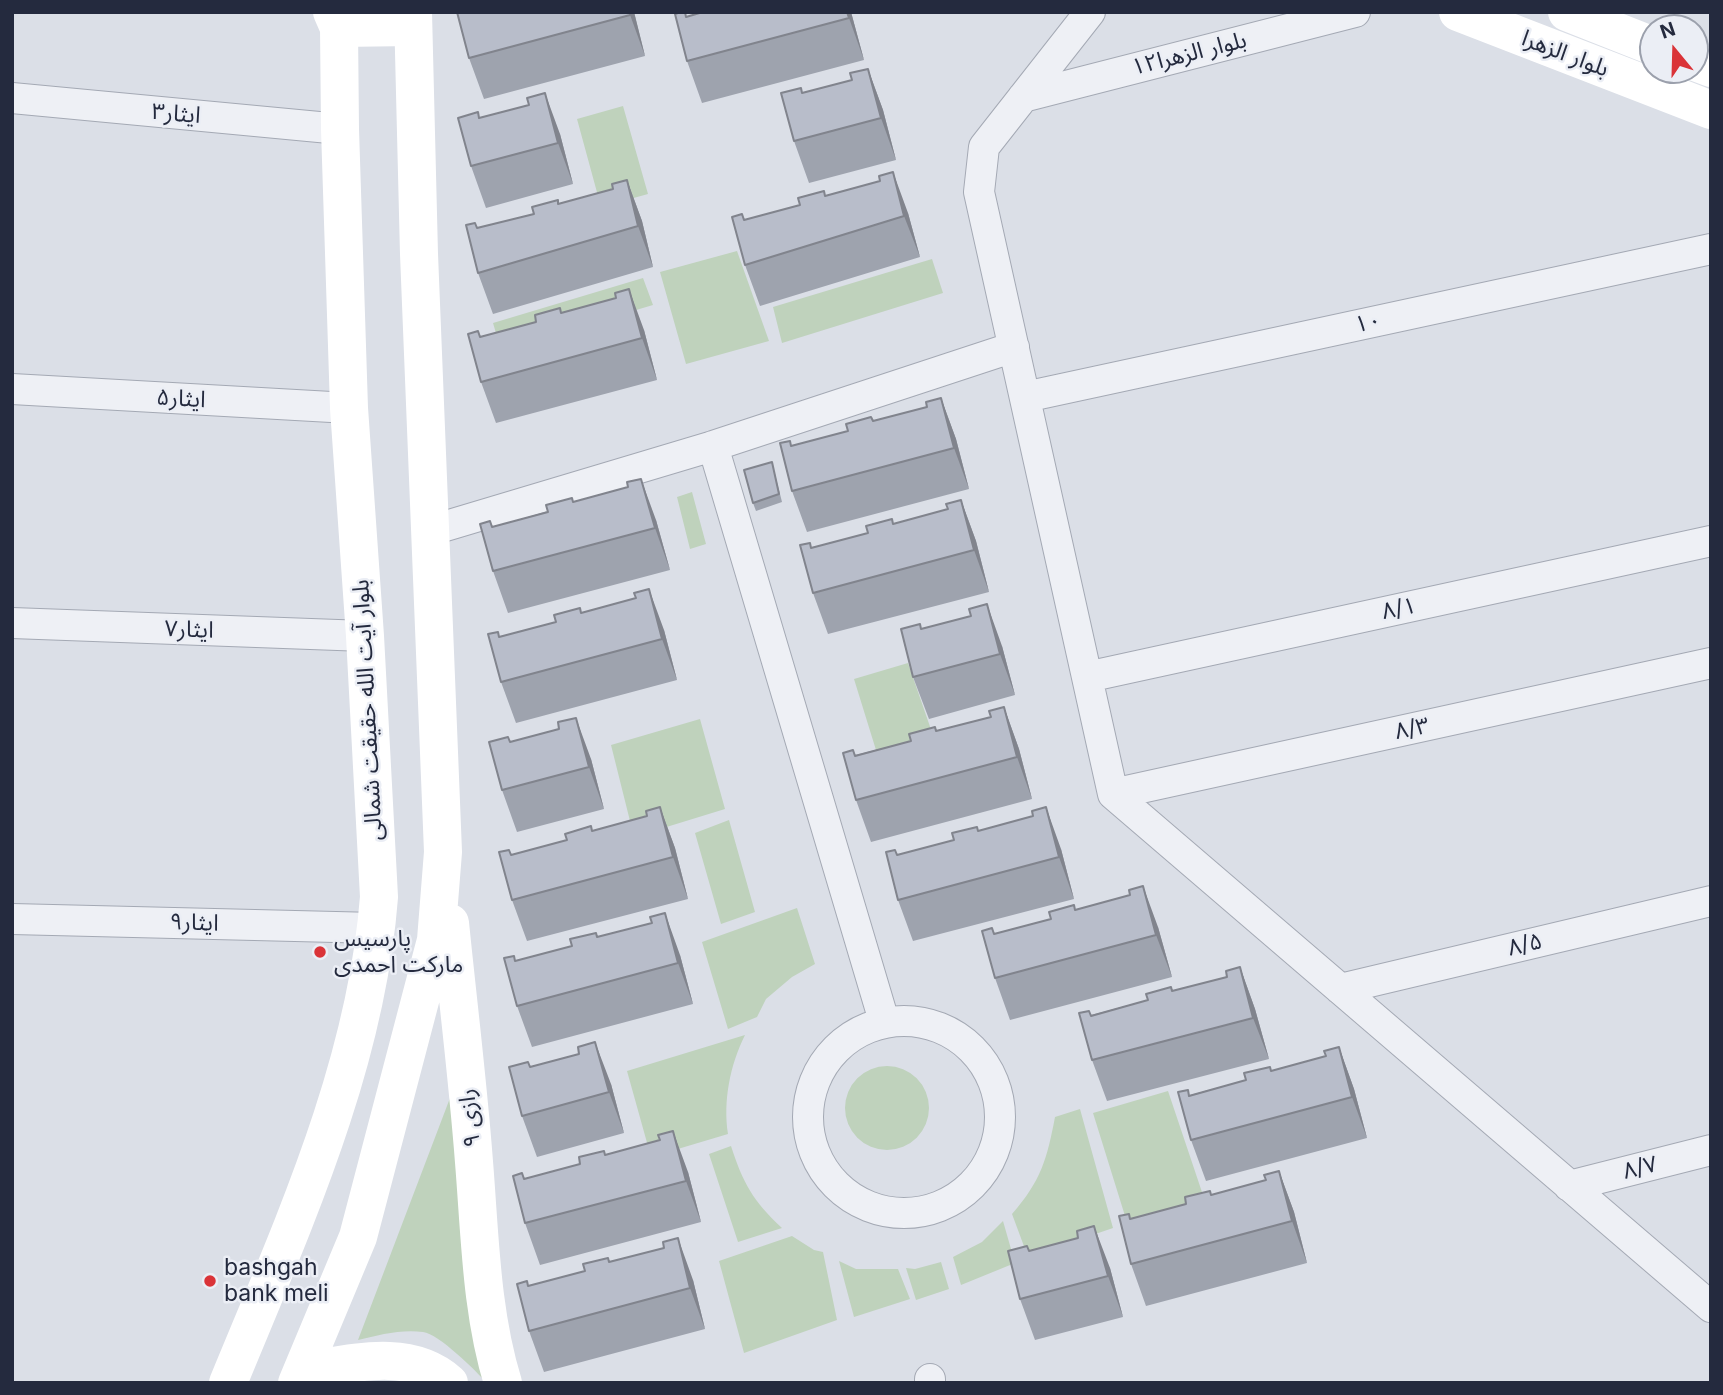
<!DOCTYPE html>
<meta charset="utf-8">
<style>
body{margin:0}
#map{position:relative;width:1723px;height:1395px;overflow:hidden;background:#dbdfe7;font-family:Inter,sans-serif}
canvas{display:block}
.frame{position:absolute;inset:0;border:14px solid #242a3e;pointer-events:none}
.north{position:absolute;left:1639px;top:14px;width:70px;height:70px;box-sizing:border-box;background:#ebeef5;border:2px solid #9ba0ac;border-radius:50%;rotate:341deg;font-size:19px;font-weight:700;line-height:28px;text-align:center;color:#242a3e}
.north::after{content:'';display:block;margin:auto;width:24px;height:32px;background:#da3338;clip-path:polygon(50% 0,100% 100%,50% 72%,0 100%)}
</style>
<div id="map">
<canvas width="1723" height="1395"></canvas>
<div class="frame"></div>
<div class="north">N</div>
</div>
<script>
const g = document.querySelector('canvas').getContext('2d');
g.lineJoin = 'round';
function fillPath(path, color) {
  g.fillStyle = color;
  g.fill(path, 'evenodd');
}
function stroke(path, color, width, dash) {
  g.strokeStyle = color;
  g.lineWidth = width;
  g.lineCap = dash ? 'butt' : 'round';
  g.setLineDash(dash || []);
  g.stroke(path);
}
function drawText(font, color, halo, rows, align = 'center') {
  g.font = font + ' Inter,"Noto Sans Arabic",sans-serif';
  g.lineWidth = 5;
  g.setLineDash([]);
  g.textBaseline = 'middle';
  g.strokeStyle = halo;
  g.fillStyle = color;
  for (const [text, x, y, turn = 0] of rows) {
    g.save();
    g.translate(x, y);
    g.rotate((+turn || 0) * Math.PI / 180);
    g.textAlign = isNaN(turn) ? turn : align;
    if (halo) g.strokeText(text, 0, 0);
    g.fillText(text, 0, 0);
    g.restore();
  }
}
const green = new Path2D(`
 M623,106L648,194L601,207L577,119Z
 M737,251L769,341L686,364L660,272Z
 M932,259L943,293L782,343L773,307Z
 M643,278L653,305L501,350L493,323Z
 M692,492L706,544L690,549L677,497Z
 M908,663L936,744L880,763L854,679Z
 M700,719L725,809L634,837L611,745Z
 M729,820L755,912L721,924L695,833Z
 M797,908L815,964L792,977L766,999L757,1017L728,1029L702,942Z
 M745,1035C730,1065 723,1101 728,1134L651,1157L627,1071Z
 M845 1108a42 42 0 1 1 84 0a42 42 0 1 1-84 0Z
 M458,1077L487,1383C475,1370 439,1334 423,1332C401,1329 379,1335 358,1340Z
 M1168,1091L1207,1207L1130,1232L1093,1113Z
 M1080,1109L1113,1228L1028,1257L1012,1214C1041,1181 1047,1159 1055,1117Z
 M731,1146C743,1183 753,1201 782,1228L738,1242L709,1154Z
 M1003,1221L1015,1263L961,1285L953,1257L982,1242Z
 M792,1236L814,1250L823,1252L837,1320L744,1353L719,1261Z
 M839,1261L856,1269H898L910,1299L854,1317Z
 M941,1262L949,1289L916,1300L906,1268L915,1269Z`);
const street = new Path2D(`
 M1090,12L984,147L979,192L1113,794L1711,1307
 M1023,97L1355,12
 M12,98L340,129
 M12,389L349,408
 M1025,397L1711,249
 M713,446L884,1021
 M429,531L713,446L1014,347
 M12,623L365,636
 M1087,677L1711,541
 M1113,794L1711,663
 M12,919L376,928
 M1340,989L1711,901
 M808 1117a96 96 0 1 1 192 0a96 96 0 1 1-192 0Z
 M1569,1186L1711,1150
 M930,1379V1383`);
const secondary = new Path2D(`
 M332,12L339,28L413,27
 M1458,12L1711,110
 M1567,12L1653,46
 M1695,62L1711,68
 M450,923C458,1003 468,1082 474,1162C480,1235 481,1312 503,1383
 M303,1371C350,1364 409,1347 449,1383
 M228,1383C292,1227 366,1067 379,897L365,636L349,408L340,129L339,28L342,12
 M297,1383L358,1237L436,940L443,852L419,254L413,12`);
const wall = new Path2D(`
 M634,12L645,56L484,99L469,58L468,13Z
 M703,12H851L864,60L702,103L687,61V17Z
 M868,69L883,110L896,160L809,183L794,141L803,93L852,80Z
 M529,105L560,134L573,184L486,208L471,166L480,118Z
 M627,180L642,221L653,267L493,314L478,273L477,228L534,214L559,204L613,189Z
 M825,196L908,213L920,257L760,306L745,265L744,220L800,205Z
 M561,312L644,330L657,380L496,423L481,382L480,337L536,322Z
 M941,398L956,439L969,489L807,532L792,491V446L848,431L927,407Z
 M772,462L782,502L756,511L753,503Z
 M961,500L976,541L989,592L828,634L813,593L812,548L868,533L893,524L948,509Z
 M573,502L656,520L670,570L508,613L493,571L492,527L548,512Z
 M581,613L664,630L677,680L516,723L501,682L500,637L556,622Z
 M1002,646L1015,695L929,719L913,677Z
 M1004,707L1019,749L1032,799L871,842L856,800L855,755L911,741L936,731L991,717Z
 M559,729L591,759L604,809L517,832L502,790L510,742Z
 M660,807L675,848L688,899L527,941L512,900L511,855L567,840L592,831L647,816Z
 M979,831L1061,849L1074,899L913,941L898,900L897,855L954,840Z
 M1076,909L1158,927L1172,977L1010,1020L995,978L992,928L994,934L1051,919Z
 M597,937L680,955L693,1004L532,1047L517,1006L516,961L572,946Z
 M1240,967L1255,1009L1269,1059L1107,1101L1092,1060L1091,1015L1148,1000L1173,991L1227,977Z
 M1339,1047L1354,1089L1367,1138L1206,1181L1191,1140L1190,1095L1246,1080L1271,1071L1326,1056Z
 M530,1067L611,1084L624,1133L537,1157L522,1116Z
 M606,1154L688,1172L701,1222L540,1265L525,1223L524,1179L580,1164Z
 M1279,1171L1294,1212L1307,1263L1146,1306L1131,1264L1186,1204L1212,1195L1266,1180Z
 M1078,1238L1110,1268L1123,1317L1035,1340L1020,1299L1029,1251Z
 M610,1262L693,1280L705,1329L544,1372L529,1331V1286L585,1271Z`);
const shadedWall = new Path2D(`
 M629,12H634L645,56Z
 M847,12H851L864,60L849,18Z
 M868,69L883,110L896,160L881,118Z
 M545,93L560,134L573,184L558,143Z
 M893,172L908,213L920,257L904,216Z
 M627,180L642,221L653,267L638,226Z
 M629,289L644,330L657,380L642,338Z
 M941,398L956,439L969,489L954,448Z
 M641,479L656,520L670,570L655,528Z
 M961,500L976,541L989,592L974,550Z
 M649,589L664,630L677,680L662,639Z
 M987,604L1002,646L1015,695L1000,654Z
 M1004,707L1019,749L1032,799L1017,757Z
 M576,718L591,759L604,809L589,767Z
 M660,807L675,848L688,899L673,857Z
 M1046,807L1061,849L1074,899L1059,857Z
 M1143,886L1158,927L1172,977L1156,935Z
 M665,913L680,955L693,1004L678,963Z
 M1240,967L1255,1009L1269,1059L1253,1018Z
 M595,1042L611,1084L624,1133L609,1092Z
 M1339,1047L1354,1089L1367,1138L1352,1097Z
 M673,1131L688,1172L701,1222L686,1181Z
 M1279,1171L1294,1212L1307,1263L1292,1221Z
 M1094,1226L1110,1268L1123,1317L1108,1276Z
 M678,1238L693,1280L705,1329L690,1288Z`);
const building = new Path2D(`
 M457,12H467L468,13L472,12H629L630,15L469,58Z
 M681,12H685L686,17L703,12H847L849,18L687,61L675,14Z
 M868,69L881,118L794,141L781,93L801,88L802,93L852,80L850,73Z
 M545,93L558,143L471,166L458,118L478,112L479,118L529,105L527,98Z
 M893,172L904,216L745,265L732,217L742,214L744,220L800,205L798,198L824,191L825,196L880,181L879,176Z
 M627,180L638,226L478,273L466,225L475,223L477,228L534,214L532,207L558,200V204L613,189L612,184Z
 M629,289L642,338L481,382L468,334L478,331L480,337L536,322L535,315L560,308L561,313L616,298L615,293Z
 M941,398L954,448L792,491L780,443L790,441L791,446L848,431L846,424L871,417L873,421L927,407L926,402Z
 M772,462L779,494L753,503L744,470Z
 M641,479L655,528L493,571L480,524L490,521L492,527L548,512L546,505L572,498L573,502L628,487L627,482Z
 M961,500L974,550L813,593L800,545L810,543L811,548L868,533L866,526L892,519L893,524L948,509L946,504Z
 M649,589L662,639L501,682L488,634L498,632L499,637L556,622L554,615L580,608L581,613L636,598L634,593Z
 M987,604L1000,654L913,677L901,629L920,624L921,629L971,616L969,609Z
 M1004,707L1017,757L856,800L843,753L853,750L855,756L911,741L909,734L935,727L936,731L991,717L989,711Z
 M576,718L589,767L502,790L489,742L508,737L510,742L559,729L558,722Z
 M660,807L673,857L512,900L499,852L509,850L511,855L567,840L565,834L591,826L592,831L647,816L646,811Z
 M1046,807L1059,857L898,900L886,852L895,850L897,855L954,840L952,833L977,827L978,831L1033,816L1032,811Z
 M1143,886L1156,935L995,978L982,931L992,928L994,934L1051,919L1049,912L1074,905L1075,910L1130,895L1129,890Z
 M665,913L678,963L517,1006L504,958L514,956L515,961L572,946L570,939L596,933L597,937L652,923L650,917Z
 M1240,967L1253,1018L1092,1060L1079,1013L1089,1011L1091,1016L1148,1000L1146,994L1171,987L1172,991L1227,977L1226,971Z
 M595,1042L609,1092L522,1116L509,1067L528,1062L530,1067L579,1054L578,1047Z
 M1339,1047L1352,1097L1191,1140L1178,1092L1188,1090L1189,1096L1246,1080L1244,1073L1270,1067L1271,1071L1326,1056L1324,1051Z
 M673,1131L686,1181L525,1223L513,1176L522,1173L524,1179L580,1164L579,1157L604,1151L605,1155L660,1140L658,1135Z
 M1279,1171L1292,1221L1131,1264L1119,1216L1129,1214L1130,1219L1186,1204L1185,1197L1210,1191L1211,1195L1266,1180L1264,1175Z
 M1094,1226L1108,1276L1020,1299L1008,1251L1027,1246L1029,1251L1078,1238L1077,1231Z
 M678,1238L690,1288L529,1331L517,1284L527,1281L528,1286L585,1271L583,1264L608,1258L609,1262L664,1248L663,1242Z`);
const markers = [
 [320,952,7,"#da3338"],
 [210,1281,7,"#da3338"]
];
const streetNames = [
 ["بلوار الزهرا۱۲",1189,54,-14],
 ["بلوار الزهرا",1565,54,21],
 ["ایثار۳",176,114,5],
 ["۱۰",1368,323,-12],
 ["ایثار۵",181,399,3],
 ["۸/۱",1399,609,-12],
 ["ایثار۷",189,630,2],
 ["بلوار آیت الله حقیقت شمالی",368,710,-93],
 ["۸/۳",1412,729,-12],
 ["ایثار۹",194,923,2],
 ["۸/۵",1525,945,-13],
 ["رازی ۹",470,1118,-96],
 ["۸/۷",1640,1168,-14]
];
const poiNames = [
 ["پارسیس",334,939],
 ["مارکت احمدی",334,965],
 ["bashgah",224,1268],
 ["bank meli",224,1294]
];
fillPath(green, '#bfd2bc');
stroke(street, '#a4a9b4', 32);
stroke(street, '#eef0f5', 30);
stroke(secondary, '#fff', 38);
fillPath(wall, '#9ea3ae');
fillPath(shadedWall, '#81848d');
fillPath(building, '#b8bdca');
stroke(building, '#81848d', 2);
for (const [x, y, r, color] of markers) {
  const dot = new Path2D();
  dot.arc(x, y, r, 0, 2 * Math.PI);
  g.fillStyle = color;
  g.fill(dot);
  stroke(dot, '#ebeef5', 2.5);
}
drawText('23px', '#242a3e', '#ebeef5', streetNames);
drawText('23px', '#242a3e', '#ebeef5', poiNames, 'left');
</script>
